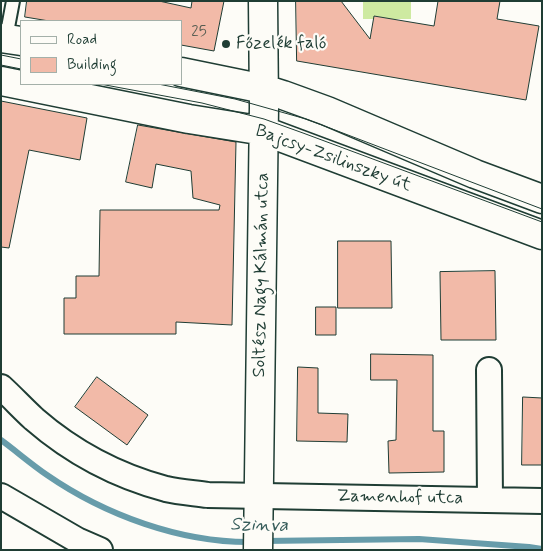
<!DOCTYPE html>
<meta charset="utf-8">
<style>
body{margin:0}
#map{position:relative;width:543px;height:551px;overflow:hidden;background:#fdfcf7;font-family:Mynerve,sans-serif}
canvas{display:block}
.frame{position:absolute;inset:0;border:2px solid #1f3d34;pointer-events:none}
.legend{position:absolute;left:20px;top:20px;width:162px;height:65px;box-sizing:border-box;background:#fdfcf7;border:1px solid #a4b0a9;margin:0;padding:6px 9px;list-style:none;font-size:15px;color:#1f3d34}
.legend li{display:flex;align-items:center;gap:10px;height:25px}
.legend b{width:25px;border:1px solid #a4b0a9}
</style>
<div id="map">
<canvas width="543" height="551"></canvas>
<div class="frame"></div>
<ul class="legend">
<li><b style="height:6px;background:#fdfcf7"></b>Road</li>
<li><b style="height:14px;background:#f2baa8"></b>Building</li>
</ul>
</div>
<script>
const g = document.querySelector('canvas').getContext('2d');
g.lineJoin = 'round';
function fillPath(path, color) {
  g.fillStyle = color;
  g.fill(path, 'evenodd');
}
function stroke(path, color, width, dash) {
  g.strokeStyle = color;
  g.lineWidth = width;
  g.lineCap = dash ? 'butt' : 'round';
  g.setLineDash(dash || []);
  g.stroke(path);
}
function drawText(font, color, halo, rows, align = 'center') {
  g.font = font + ' Mynerve,sans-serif';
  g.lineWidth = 4.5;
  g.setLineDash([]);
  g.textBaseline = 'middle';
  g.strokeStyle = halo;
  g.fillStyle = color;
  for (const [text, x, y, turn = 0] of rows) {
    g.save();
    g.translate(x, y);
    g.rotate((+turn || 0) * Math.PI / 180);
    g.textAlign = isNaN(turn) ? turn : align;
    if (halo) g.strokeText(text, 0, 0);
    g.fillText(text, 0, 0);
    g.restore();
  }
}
const green = new Path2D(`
 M363,1H411V19H392L374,16V19H363Z`);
const stream = new Path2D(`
 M1,440C16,451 31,464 47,475C105,515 181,543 252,542
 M264,541L419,539L529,547L542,549`);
const building = new Path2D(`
 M27,1H159L191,8L192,1H224L214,51L181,45V21H49L25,17Z
 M296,1H341L370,39L374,16L434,26L438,1H500L497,19L539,26L526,100L297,61Z
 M1,101L87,118L80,160L29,150L9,248L1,247Z
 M138,125L236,142L232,325L176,322V334H64V298H76V276H99L100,210H219L220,205L193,198L191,171L156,164L152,188L126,182Z
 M338,241H391L392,308H338Z
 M495,271L496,340H441L440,272Z
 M316,307H336V335H316Z
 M371,354L433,355V431H444V472L389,473L388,441L396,440L397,380H371Z
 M298,367L318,368V413L348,414L347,442L297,441Z
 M97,377L148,415L127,445L75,407Z
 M523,397L542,398V465H522Z`);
const service = new Path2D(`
 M6,38L13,1`);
const minor = new Path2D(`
 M489,370L490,500
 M1,387C12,397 23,409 34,419C72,452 117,476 166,489C179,492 194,493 208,495L542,501
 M1,496L77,540L100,550`);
const tertiary = new Path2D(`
 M1,38L21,41
 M181,72L264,89L283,95L327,111L475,174L542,199
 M1,81L189,119L264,131L542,235
 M258,550L264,107L263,1`);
const tram = new Path2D(`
 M1,55L21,59
 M1,65L21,69
 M100,84L202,103L264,119L303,133L542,222
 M158,84L235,99L306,119L542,209`);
const markers = [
 [226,44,5,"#1f3d34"]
];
const numberNames = [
 ["25",199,33]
];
const poiNames = [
 ["Főzelék faló",236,44]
];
const streetNames = [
 ["Bajcsy-Zsilinszky út",333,159,20],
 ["Soltész Nagy Kálmán utca",262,275,-89],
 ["Zamenhof utca",400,498,1]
];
const waterNames = [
 ["Szinva",259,526,1]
];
fillPath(green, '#ceeaa1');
stroke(stream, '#679caa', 6);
fillPath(building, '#f2baa8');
stroke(building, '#1f3d34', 1);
stroke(service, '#1f3d34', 16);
stroke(minor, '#1f3d34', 28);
stroke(tertiary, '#1f3d34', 31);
stroke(service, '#fdfcf7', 12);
stroke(minor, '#fdfcf7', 24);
stroke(tertiary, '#fdfcf7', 28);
stroke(tram, '#1f3d34', 1);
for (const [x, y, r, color] of markers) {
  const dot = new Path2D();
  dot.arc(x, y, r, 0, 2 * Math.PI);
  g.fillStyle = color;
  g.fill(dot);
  stroke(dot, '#fdfcf7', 2);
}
drawText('15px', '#545c51', null, numberNames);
drawText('18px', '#1f3d34', '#fdfcf7', poiNames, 'left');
drawText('18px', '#1f3d34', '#fdfcf7', streetNames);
drawText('italic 19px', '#375d5b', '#fdfcf7', waterNames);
</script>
